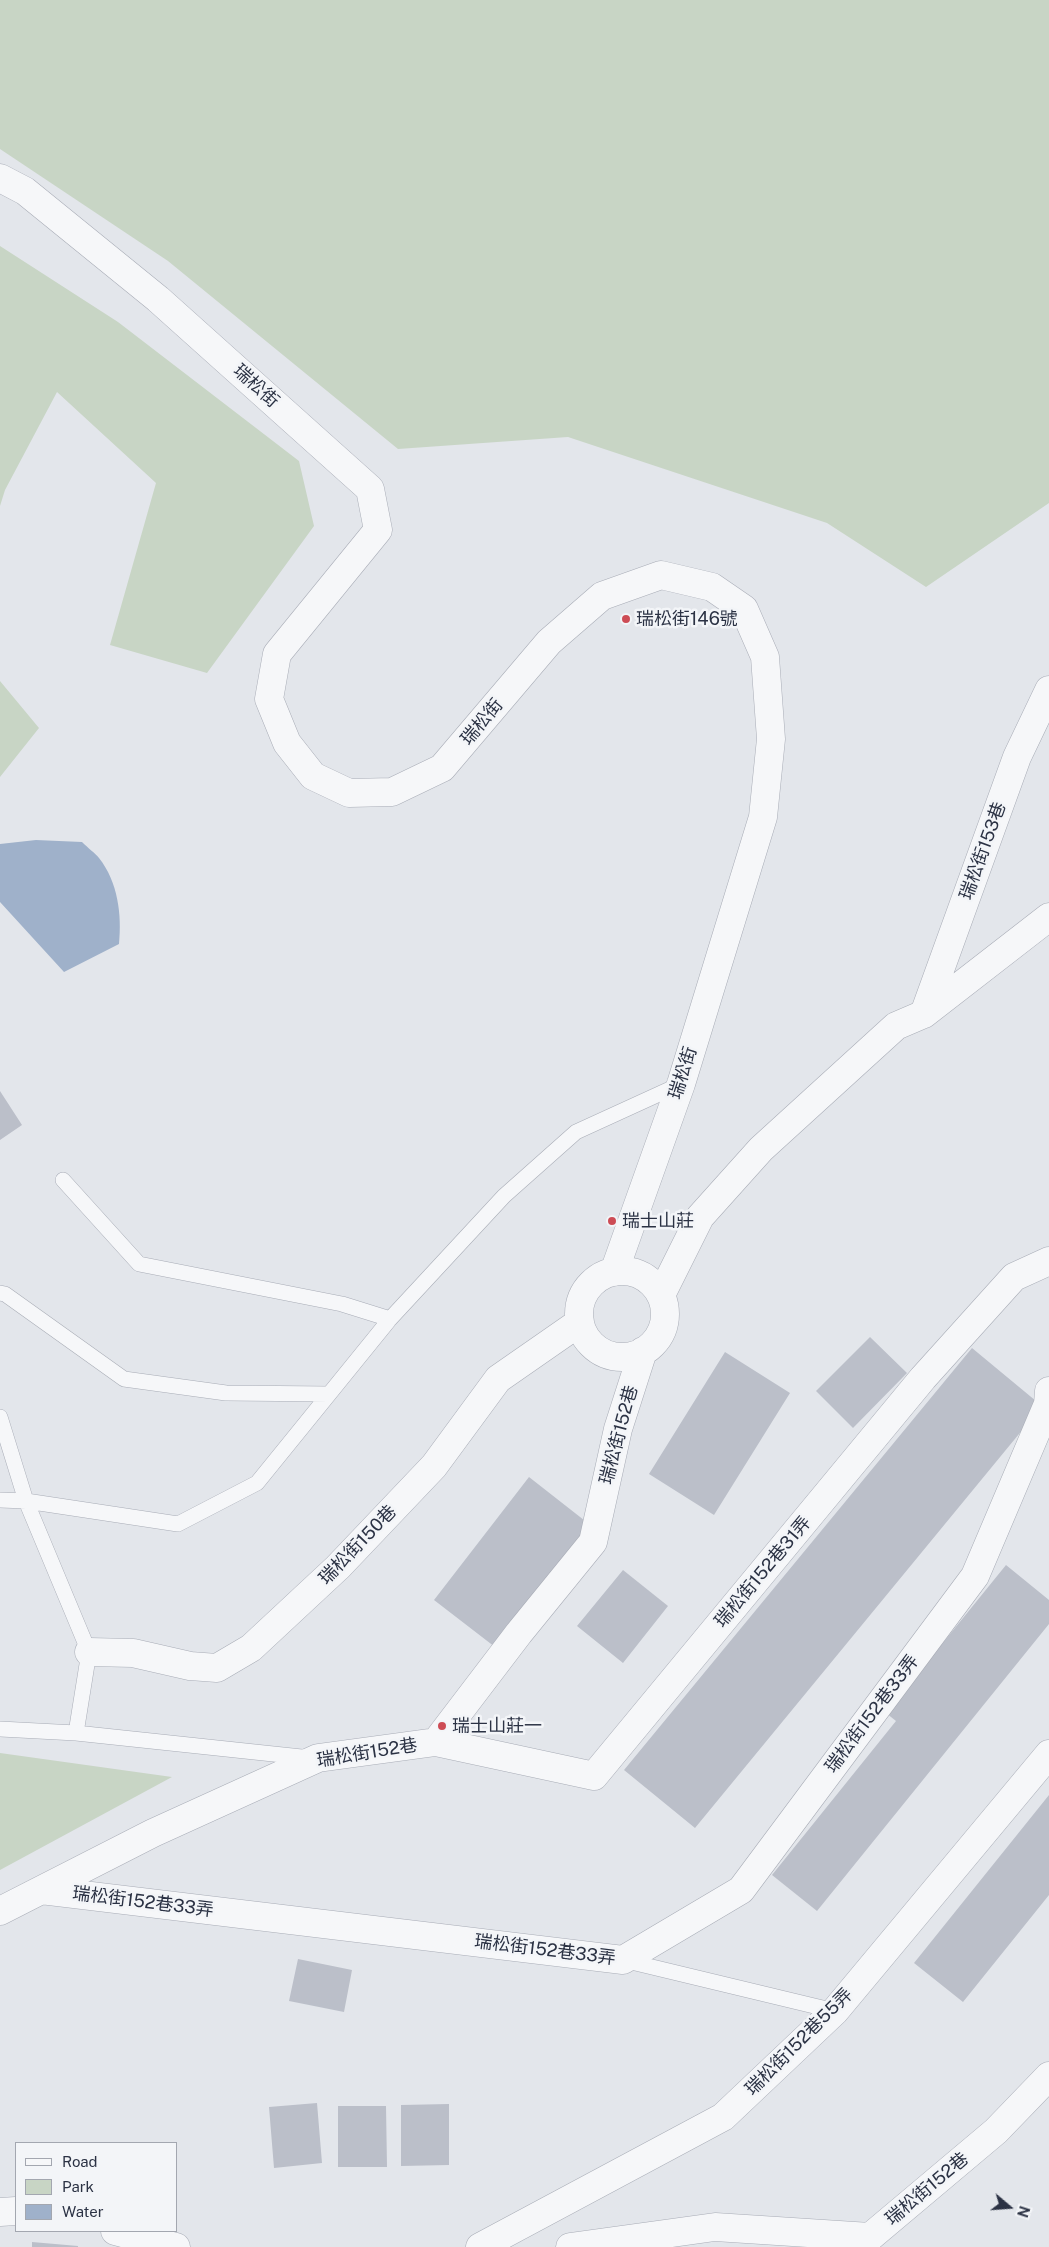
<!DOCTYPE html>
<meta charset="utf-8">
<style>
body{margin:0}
#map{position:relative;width:1049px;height:2247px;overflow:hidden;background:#e3e6eb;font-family:"Public Sans",sans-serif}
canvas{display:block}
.legend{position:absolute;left:15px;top:2142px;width:162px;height:90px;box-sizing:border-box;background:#f3f5f8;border:1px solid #a3a7b0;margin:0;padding:6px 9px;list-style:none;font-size:15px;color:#2b3244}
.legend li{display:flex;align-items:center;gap:10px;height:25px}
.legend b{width:25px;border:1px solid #a3a7b0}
.north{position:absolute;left:984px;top:2182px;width:50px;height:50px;-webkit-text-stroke:4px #f3f5f8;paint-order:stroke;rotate:108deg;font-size:14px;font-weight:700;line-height:20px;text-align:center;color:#2b3244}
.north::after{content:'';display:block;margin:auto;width:18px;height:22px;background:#2b3244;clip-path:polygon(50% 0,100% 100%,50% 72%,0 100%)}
</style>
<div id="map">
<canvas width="1049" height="2247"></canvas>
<ul class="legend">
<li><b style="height:6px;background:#f6f7f9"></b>Road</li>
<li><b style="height:14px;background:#c8d5c5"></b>Park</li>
<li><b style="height:14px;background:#9fb1ca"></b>Water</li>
</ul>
<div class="north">N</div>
</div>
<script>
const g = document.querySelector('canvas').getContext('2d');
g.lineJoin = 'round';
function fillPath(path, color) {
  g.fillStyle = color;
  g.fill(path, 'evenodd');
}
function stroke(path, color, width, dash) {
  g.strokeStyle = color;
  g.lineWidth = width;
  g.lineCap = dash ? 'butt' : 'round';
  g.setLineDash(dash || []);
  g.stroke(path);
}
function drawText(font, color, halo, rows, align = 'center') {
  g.font = font + ' "Public Sans","Noto Sans TC",sans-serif';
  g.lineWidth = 5;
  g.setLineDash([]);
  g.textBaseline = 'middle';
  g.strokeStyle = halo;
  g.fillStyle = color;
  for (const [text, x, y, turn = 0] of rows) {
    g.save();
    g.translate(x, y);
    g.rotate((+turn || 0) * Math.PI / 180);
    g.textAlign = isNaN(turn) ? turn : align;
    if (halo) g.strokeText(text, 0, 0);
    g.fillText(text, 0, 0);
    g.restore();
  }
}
const green = new Path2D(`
 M0,0H1049V503L926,587L827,523L568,437L398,449L168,261L0,149Z
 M0,246L118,322L299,461L314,526L207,673L110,645L156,483L57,392L5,490L0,506Z
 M0,681L39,728L0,777Z
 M0,1753L172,1777L0,1870Z`);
const water = new Path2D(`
 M36,840L82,842C88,848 95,853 99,858C118,882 122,915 119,944L64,972L0,902V844Z`);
const building = new Path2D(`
 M0,1091L22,1125L0,1140Z
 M870,1337L907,1373L853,1428L816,1391Z
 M972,1348L1042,1406L695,1828L624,1770Z
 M725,1352L790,1393L714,1515L649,1474Z
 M529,1477L589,1524L495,1647L434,1600Z
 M1006,1565L1049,1600V1624L817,1911L772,1875L896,1721L886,1713Z
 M623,1570L668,1606L623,1663L577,1626Z
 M1049,1795V1895L963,2002L914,1963Z
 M298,1959L352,1970L344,2012L289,2001Z
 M317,2103L322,2163L274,2168L269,2107Z
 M449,2104V2165L401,2166V2105Z
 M338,2106H386L387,2167H338Z
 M32,2242L78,2246V2247H32Z`);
const service = new Path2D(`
 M63,1180L139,1264L342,1304L390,1319
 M0,1293L5,1294L124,1379L226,1393L329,1394
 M0,1417L26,1501L89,1652L76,1733L311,1758
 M0,1500L26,1501L178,1524L257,1483L390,1319L504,1196L576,1132L681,1084
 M0,1729L76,1733
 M623,1960L835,2011`);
const minor = new Path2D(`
 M0,178L25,191L158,299L370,489L378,530L277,654L269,699L287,743L313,776L349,793L392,792L442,768L549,642L602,596L661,575L712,587L744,609L765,657L771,739L763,817L681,1084L614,1272
 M924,1014L1017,757L1049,690
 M579 1314a43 43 0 1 1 86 0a43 43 0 1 1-86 0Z
 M661,1295L700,1217L761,1149L896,1026L924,1014L1049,917
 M89,1652L133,1653L190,1666L217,1668L251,1648L338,1567L434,1466L498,1379L580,1322
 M436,1742L594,1776L923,1378L1014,1277L1049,1261
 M41,1890L623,1960L741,1890L975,1576L1048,1404L1049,1391
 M0,1911L153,1833L318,1758L436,1742L519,1633L593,1542L618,1429L643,1351
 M0,2212L16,2211
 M115,2231L176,2247
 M480,2247L723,2117L835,2011L1049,1754
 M570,2247L715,2227L870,2237L996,2131L1049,2076`);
const markers = [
 [626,619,5,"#cd4c55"],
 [612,1221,5,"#cd4c55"],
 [442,1726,5,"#cd4c55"]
];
const streetNames = [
 ["瑞松街",256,386,42],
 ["瑞松街",482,722,-50],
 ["瑞松街153巷",983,851,-70],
 ["瑞松街",683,1073,-72],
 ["瑞松街152巷",619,1435,-75],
 ["瑞松街150巷",358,1545,-46],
 ["瑞松街152巷31弄",763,1572,-50],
 ["瑞松街152巷33弄",872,1714,-53],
 ["瑞松街152巷",367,1753,-9],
 ["瑞松街152巷33弄",143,1902,7],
 ["瑞松街152巷33弄",545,1950,7],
 ["瑞松街152巷55弄",799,2042,-45],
 ["瑞松街152巷",927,2189,-40]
];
const poiNames = [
 ["瑞松街146號",636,619],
 ["瑞士山莊",622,1221],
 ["瑞士山莊一",452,1726]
];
fillPath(green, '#c8d5c5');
fillPath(water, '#9fb1ca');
fillPath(building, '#bbbfc9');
stroke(service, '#a8acb6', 16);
stroke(minor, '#a8acb6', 29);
stroke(service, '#f6f7f9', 15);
stroke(minor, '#f6f7f9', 28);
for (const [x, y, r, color] of markers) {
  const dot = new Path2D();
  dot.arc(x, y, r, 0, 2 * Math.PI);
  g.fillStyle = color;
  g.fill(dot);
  stroke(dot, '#f3f5f8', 2);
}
drawText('18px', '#2b3244', '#f3f5f8', streetNames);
drawText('18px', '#2b3244', '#f3f5f8', poiNames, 'left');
</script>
